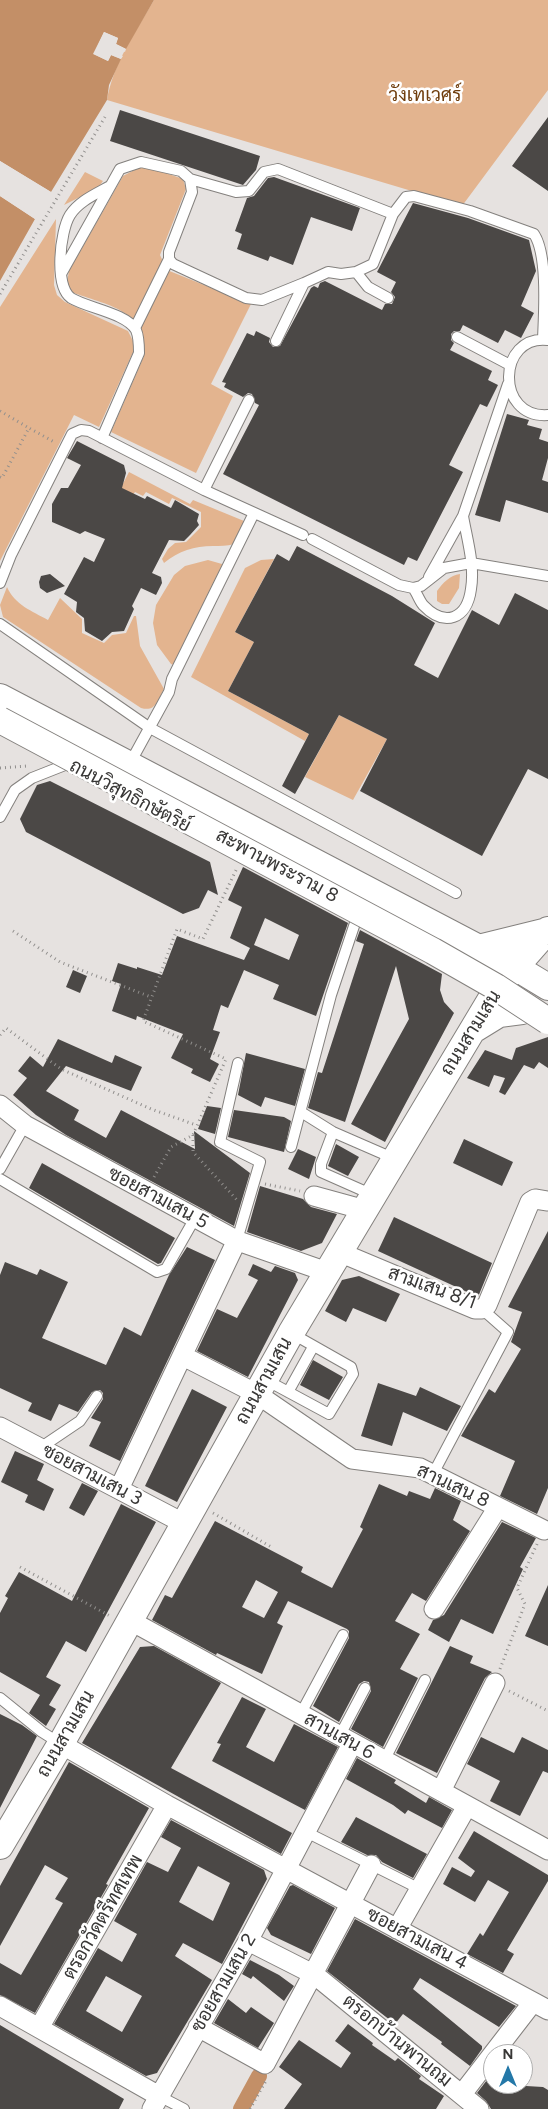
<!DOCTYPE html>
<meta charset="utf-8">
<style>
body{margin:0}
#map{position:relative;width:548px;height:2109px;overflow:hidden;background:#e6e2e0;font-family:Figtree,sans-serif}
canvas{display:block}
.north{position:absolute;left:483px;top:2044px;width:50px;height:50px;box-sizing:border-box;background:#fff;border:1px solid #afafaf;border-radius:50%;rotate:0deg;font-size:14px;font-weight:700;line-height:20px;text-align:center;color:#383736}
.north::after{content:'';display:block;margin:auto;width:18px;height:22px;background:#2478a8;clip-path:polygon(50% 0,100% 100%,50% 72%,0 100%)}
</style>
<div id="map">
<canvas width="548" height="2109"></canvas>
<div class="north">N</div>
</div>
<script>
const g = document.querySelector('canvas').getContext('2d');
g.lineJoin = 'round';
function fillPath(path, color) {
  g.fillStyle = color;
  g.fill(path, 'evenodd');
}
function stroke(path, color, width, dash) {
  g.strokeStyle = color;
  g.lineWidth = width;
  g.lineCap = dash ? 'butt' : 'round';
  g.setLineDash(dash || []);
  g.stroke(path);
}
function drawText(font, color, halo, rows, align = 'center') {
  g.font = font + ' Figtree,Sarabun,sans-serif';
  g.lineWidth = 5;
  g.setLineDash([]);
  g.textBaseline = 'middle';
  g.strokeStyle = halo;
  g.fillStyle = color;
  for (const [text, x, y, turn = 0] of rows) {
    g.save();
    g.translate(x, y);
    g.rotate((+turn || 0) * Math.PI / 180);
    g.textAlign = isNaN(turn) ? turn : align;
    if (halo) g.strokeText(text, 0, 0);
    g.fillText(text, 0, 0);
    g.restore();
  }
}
const green = new Path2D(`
 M154,0H548V90L462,206L107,100C113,64 136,31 154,0Z
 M140,167L163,172L183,179L186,189L160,255L167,270L251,304L211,384L233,396L196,473L111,432L144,356C149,310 106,305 71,292L67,282L69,271L123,176Z
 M85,172L103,181L98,188L64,205Z
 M56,219L54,285L57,295L65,302L128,331L133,341L134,350L99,427L74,415L0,561V307Z
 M129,472L190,504L193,500L244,521L234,544C227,546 220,546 213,546C194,546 179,551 164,563L162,559L168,549L175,543L186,542L201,527V512L172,498L169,504L146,492L143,496L135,492L123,511L112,505Z
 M274,559L235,632L254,642L228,691L309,734L305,741L191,677L245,568L261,560Z
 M208,560L222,564V569L174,665L171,664L157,645L153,623L156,605L174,575L185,566Z
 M460,574L459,588L449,604H442L437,601V591C443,583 450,575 460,574Z
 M7,587C15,605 32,611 48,620L60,598L82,619V633L104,643L112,635L126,633L134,616H136L140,646L164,689C157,701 156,712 141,708L3,617L0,605Z
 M339,715L387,739L353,800L305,777Z`);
const water = new Path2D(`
 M0,0H154L126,49L116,44L118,38L104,32L94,54L108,61L111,55L121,59L109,85L107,100L51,192L0,161Z
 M0,196L35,219L0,281Z`);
const pier = new Path2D(`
 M104,32L118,38L116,44L126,49L125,52L114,46L115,39L106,35L97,53L107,58L112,52L123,56L121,59L111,55L108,61L93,54Z
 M0,161L51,192L50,194L0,164Z
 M0,193L36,216L35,219L0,196Z`);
const canal = new Path2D(`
 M241,2109L259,2076`);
const building = new Path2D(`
 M120,110L260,156L256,170L243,185L110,141Z
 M548,117V191L512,166Z
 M274,177L360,208L352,231L311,217L293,265L270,256L268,261L237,249L242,234L235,231L247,198L254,196L268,178Z
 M413,203L468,218L529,240L536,271L521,306L534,313L521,338L505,330L498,343L463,325L460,331H454L451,334V340L454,343L450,350L492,371L488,380L498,385L487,407L480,404L449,465L463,472L417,561L408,557L404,565L223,474L259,405L255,403L252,394L248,393L243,397L224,387L226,383L222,382L247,333L254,336L256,331L270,338L269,342L273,347L280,346L311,288L314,286L318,288L320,283L325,281L382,310L385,304H392L395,297L391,292L396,282L377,272Z
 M507,414L529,420L527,425L542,429L539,439L548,442V458L542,480L548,482V513L506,500L500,522L475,515Z
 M77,441L124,465L126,473L122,488L145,499L147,496L171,508L175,500L199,514L197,521L199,525L190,535L184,541L169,540L152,573L161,577L162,583L156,595L141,588L132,606L134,609L124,631L112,632L102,641L85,631L84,618L76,612L77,602L64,594L84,557L94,562L105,539L85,531L80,534L52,522V504L61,488H68L81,465L67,458Z
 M297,546L392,596L435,623L414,665L438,678L472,610L499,625L515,593L548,610V779L528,769L482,856L360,791L387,739L339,715L295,794L282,786L309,734L228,691L254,642L235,632L277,554L289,561Z
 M50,574L65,586L47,593L40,588L39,582L41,576Z
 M50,781L210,862L218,895L208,890L199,908L183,914L26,832L20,819L37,785Z
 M243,867L348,923L316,1016L273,999L279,985L244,970L228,1008L221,1005L213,1030L220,1032L210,1059L219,1064L210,1082L191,1073L193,1069L171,1058L183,1034L137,1016L136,1020L112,1011L121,984L112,981L118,963L137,969V967L162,975L177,936L244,960L250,948L230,938L242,907L228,900ZM265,918L299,935L289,960L254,945Z
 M360,930L442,974L440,990L444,1002L454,1013L385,1142L351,1124L409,1019L396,966L345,1122L308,1108L318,1072L322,1073L364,944L356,941Z
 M73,970L87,976L80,993L66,987Z
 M548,1037V1068L539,1062L534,1069L524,1065L505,1095L499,1092L505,1078L494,1075L489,1087L467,1078L485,1050L512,1060L516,1048Z
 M58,1039L112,1063L115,1055L142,1067L131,1091L66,1066L46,1091L79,1110L74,1120L106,1138L121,1110L195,1149L194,1131L250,1173L234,1226L66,1135L36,1115L13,1095L27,1078L18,1071L30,1056L43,1067Z
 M246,1053L305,1069L295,1106L265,1097L261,1107L238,1095Z
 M207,1106L221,1108L215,1134L198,1129Z
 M234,1110L284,1117L291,1121L284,1152L228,1137Z
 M464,1139L513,1162L502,1186L453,1163Z
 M336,1144L359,1157L348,1176L328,1166Z
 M298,1149L316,1157L309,1179L288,1169Z
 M42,1163L175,1238L161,1263L158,1264L29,1188Z
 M260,1186L303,1199L311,1207L337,1214L322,1243L301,1251L247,1232Z
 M394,1217L492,1263L478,1297L378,1251Z
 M548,1231V1488L537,1514L500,1496L515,1461L461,1436L489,1389L495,1393L521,1349L511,1342L522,1312L508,1307Z
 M187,1247L215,1260L120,1461L89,1446L101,1422L91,1418L103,1399V1393L100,1390L92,1392L78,1412L59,1404L51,1421L28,1411L32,1403L0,1388V1275L5,1262L37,1275L40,1269L68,1282L42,1338L106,1365L124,1327L141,1336L169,1275Z
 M253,1264L271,1272L275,1266L295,1273L298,1280L248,1377L197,1351L217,1309L237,1318L258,1280L248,1275Z
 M359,1276L400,1294L386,1322L353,1308L346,1322L325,1311L342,1280Z
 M313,1360L343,1377L329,1400L300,1385Z
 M378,1383L416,1396L420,1387L461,1406L447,1431L403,1412L392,1446L361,1436Z
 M192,1389L227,1407L177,1502L145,1486Z
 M15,1451L44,1464L37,1480L54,1489L44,1511L25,1502L28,1495L1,1482Z
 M82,1483L98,1491L84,1516L69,1508Z
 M379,1484L407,1496L409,1491L430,1499L435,1488L461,1501L453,1520L470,1531L426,1601L412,1593L395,1621L420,1634L400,1669L418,1678L383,1747L351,1729L371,1691L369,1682L364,1681L359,1684L339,1722L313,1706L349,1638V1631L347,1629L288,1601L277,1623L283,1626L262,1674L217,1653L216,1655L152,1620L165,1595L172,1598L215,1521L303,1567L301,1572L332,1588L363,1529L360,1527ZM256,1580L278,1592L264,1618L242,1607Z
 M121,1504L156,1522L86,1652L66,1641L46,1677L61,1685L49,1705L56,1709L46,1726L29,1713L40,1695L0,1672V1613L8,1598L5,1596L19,1572L72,1601Z
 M502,1522L536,1538L520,1567L523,1569L493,1634L461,1619L449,1642L428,1630L433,1620L444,1615Z
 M548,1585V1646L525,1636Z
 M154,1646L221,1683L171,1768L292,1833L281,1854L82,1743L140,1647Z
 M450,1646L473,1656L470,1663L492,1672L485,1678L437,1773L396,1753Z
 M242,1697L266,1709L246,1747L274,1762L294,1724L338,1747L305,1810L212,1761L221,1744L217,1743Z
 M0,1714L22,1725L37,1736L0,1808Z
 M481,1737L514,1753L522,1737L548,1750V1773L543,1771L520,1816L490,1801L500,1781L467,1764Z
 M357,1758L396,1780L394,1783L426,1803L429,1797L452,1810L442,1828L408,1810L405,1814L393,1805L346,1779Z
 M69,1762L149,1808L106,1884L108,1885L35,2013L0,1995V1963L21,1975L63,1903L55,1899L68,1878L45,1865L0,1946V1886Z
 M356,1817L427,1854L413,1878L382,1862L376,1855H367L341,1842Z
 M171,1820L264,1870L267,1879L222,1964L183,1943L175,1956L212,1980L157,2073L146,2076L54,2024L98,1948L122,1962L137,1934L114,1921L147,1862L168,1872L181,1848L161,1837ZM198,1866L230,1883L213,1921L179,1902ZM106,1976L142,1996L122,2032L86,2011Z
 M474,1831L548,1875V1881L507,1950L514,1954L503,1973L467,1954L480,1933L483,1936L509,1892L488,1880L475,1902L443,1884L452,1867L471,1877L475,1871L458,1858Z
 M293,1885L335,1908L311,1954L271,1935L267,1928L290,1886Z
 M355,1919L516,2006L499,2027L420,1978L413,1989L482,2046V2049L470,2066L441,2044L442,2042L403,2014L395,2024L327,1971Z
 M250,1960L279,1975L294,1986L284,2001L253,1976L251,1979L242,1974Z
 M228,1999L246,2013L251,2007L274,2023L258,2048L214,2023Z
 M348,2024L373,2043L372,2045L395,2061L398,2058L421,2076L419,2079L444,2096L436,2109H284L302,2084L279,2067L299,2040L341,2068L351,2053L335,2041Z
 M0,2025L124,2099L119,2109H0Z
 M487,2080L492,2084L543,2087L548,2090V2109H491L486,2101L477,2093Z`);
const path = new Path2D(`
 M0,294L105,117
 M0,411L29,428
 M0,477L2,478L29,428L56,443
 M0,768L27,766
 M13,931L60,962L151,997
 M0,1035L6,1028L61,1069L151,1109L196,1125
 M193,1135V1152L237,1200
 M154,1177L171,1147L193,1135L226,1059L143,1021L177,929L203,939L237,868
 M265,1184L300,1191
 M213,1513L273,1548
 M20,1567L110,1616
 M500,1669L525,1604L517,1588L537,1544
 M509,1691L548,1711
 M250,2109L267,2079`);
const lane = new Path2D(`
 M190,179L236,192L249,191L264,172L278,169L393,214
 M356,272L368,287L388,298
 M61,274L120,169L141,162L181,171L190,179L192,192L169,252V259L173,264L246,298L262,300L304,283
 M135,328L169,259
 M457,337L510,365
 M548,340C497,334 495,419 548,415
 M276,341L304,283L328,272L341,274L356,272L373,264L393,214L406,197L414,196L470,211L534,234C548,255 544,313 543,339
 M102,438L139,353C139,345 139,337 136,330C126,313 87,308 71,298C54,286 60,231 70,215C79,201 96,194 110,186
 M204,490L249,400
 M312,539L399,585L413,588L421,586L444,568L471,563L548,576
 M429,577L463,516L508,384
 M0,583L11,555L72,434L81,430L89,431L204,490L303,535
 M413,588C417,593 419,600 423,605C445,628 467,619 471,589C475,565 467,539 463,516
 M0,624L150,728L456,893
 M129,765L169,692L172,679L254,513
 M0,817L15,790L32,778L70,763
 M301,1112L333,1132L395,1159
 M333,1132L321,1164V1172L373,1195
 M291,1147L331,995L357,917
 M0,1169L25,1125
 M0,1179L157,1272L166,1269L195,1218
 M237,1240L260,1162L220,1142L238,1063
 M266,1380L329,1414L353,1374L351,1367L291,1333
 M288,1392L313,1347
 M40,1448L80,1421L97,1396
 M433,1474L508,1332L482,1309
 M0,1698L42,1732L61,1744
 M300,1715L343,1635
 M339,1737L365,1688
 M384,1761L425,1680
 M306,1832L420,1889
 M159,2096L184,2109`);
const street = new Path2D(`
 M0,1105L25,1125L238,1241L327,1272
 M314,1196L365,1210
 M339,1252L475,1309H482L487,1305L530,1202L535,1199L548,1201
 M183,1356L257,1394L352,1459L420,1468L544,1530
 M0,1427L185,1524
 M119,1489L237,1240
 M434,1609L498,1507
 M131,1621L548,1850
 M61,1744L167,1805L548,2010
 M441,1791L495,1683
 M397,1929L467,1806
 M248,1941L315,1975L479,2109
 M0,2006L159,2096
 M198,2027L265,2064L371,1865
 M39,2028L167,1805
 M462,2094L533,2002
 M152,2109L248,1941L352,1744`);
const secondary = new Path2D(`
 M0,697L515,967L548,987
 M478,948L547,931
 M473,1030L499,1014L522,1011
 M0,1846L63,1740L291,1333L494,994L505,979L548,930`);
const secondaryBridge = new Path2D(`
 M0,720L433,951L496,987L548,1021`);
const parkNames = [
 ["วังเทเวศร์",425,95]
];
const streetNames = [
 ["ถนนวิสุทธิกษัตริย์",130,796,28],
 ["สะพานพระราม 8",277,866,28],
 ["ถนนสามเสน",471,1033,-58],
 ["ซอยสามเสน 5",158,1198,28],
 ["สามเสน 8/1",432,1288,20],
 ["ถนนสามเสน",264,1381,-61],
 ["ซอยสามเสน 3",92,1475,28],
 ["สานเสน 8",453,1486,25],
 ["ถนนสามเสน",66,1734,-60],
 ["สานเสน 6",339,1736,29],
 ["ตรอกวัดตรีทศเทพ",103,1917,-60],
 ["ซอยสามเสน 4",417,1939,28],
 ["ซอยสามเสน 2",224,1983,-60],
 ["ตรอกบ้านพานถม",397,2041,39]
];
fillPath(green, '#e3b48f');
fillPath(water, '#c38f67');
fillPath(pier, '#e6e2e0');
stroke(canal, '#c38f67', 16);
fillPath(building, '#4b4846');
stroke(lane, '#84817e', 12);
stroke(street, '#84817e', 21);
stroke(secondary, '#84817e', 28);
stroke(path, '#918f8d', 3, [1, 4]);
stroke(lane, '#fff', 10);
stroke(street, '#fff', 19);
stroke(secondary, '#fff', 26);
stroke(secondaryBridge, '#84817e', 28, []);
stroke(secondaryBridge, '#fff', 26);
drawText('19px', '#703e0d', '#fff', parkNames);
drawText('19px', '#383736', '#fff', streetNames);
</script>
